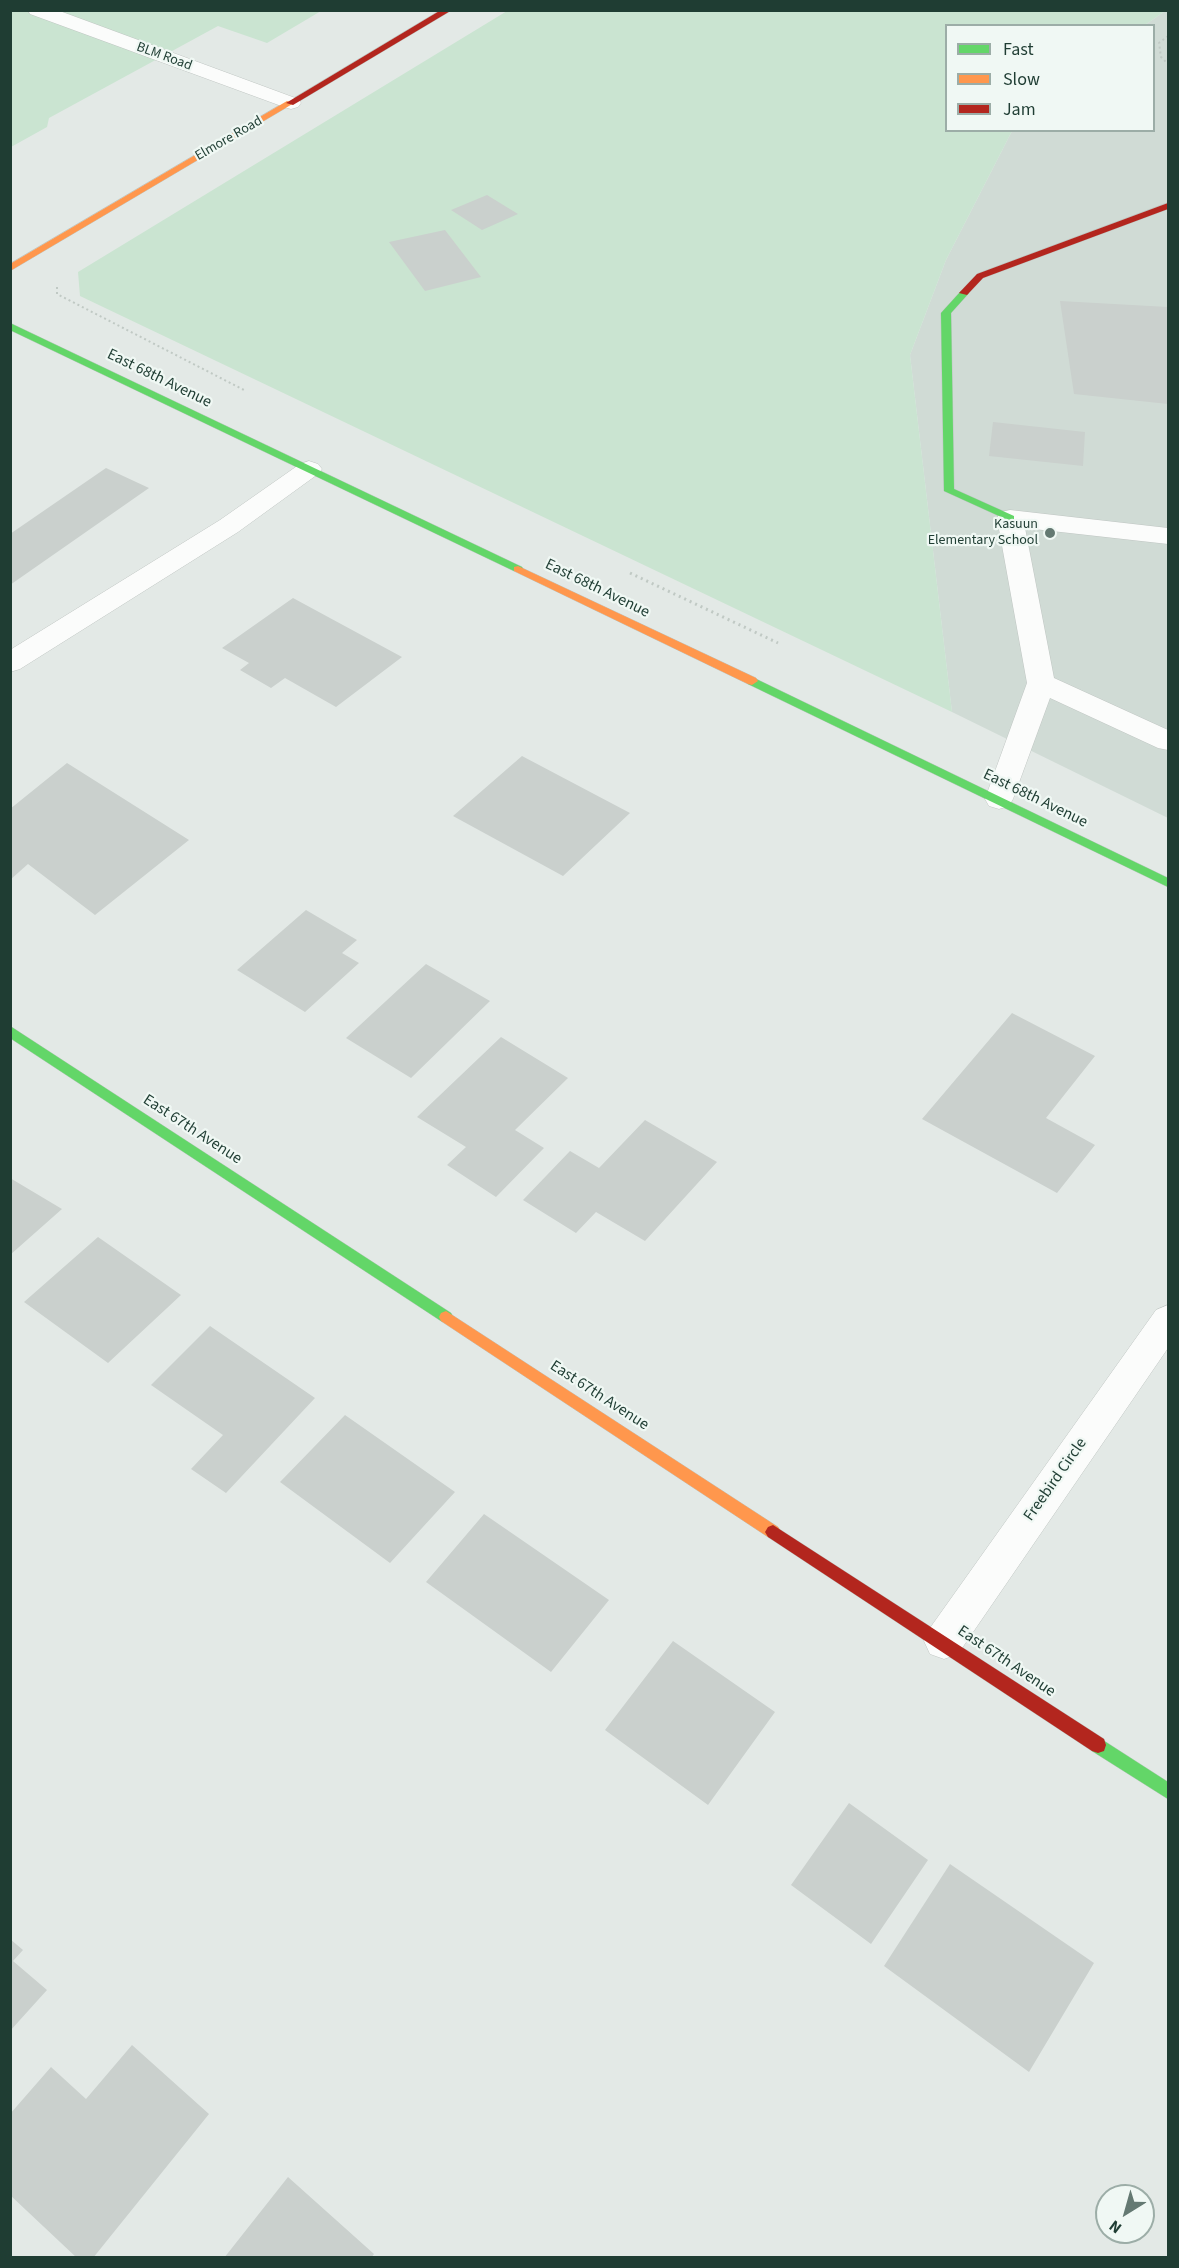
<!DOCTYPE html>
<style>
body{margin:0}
#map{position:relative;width:1179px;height:2268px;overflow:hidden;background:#e3e9e6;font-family:"Source Sans 3",sans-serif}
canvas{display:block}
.frame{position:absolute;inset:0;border:12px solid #1f3d33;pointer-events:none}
.legend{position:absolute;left:945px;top:24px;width:210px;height:108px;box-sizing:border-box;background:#f0f8f4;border:2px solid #9cada7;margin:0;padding:8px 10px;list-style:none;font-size:18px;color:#1f3d33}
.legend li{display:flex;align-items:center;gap:12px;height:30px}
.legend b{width:30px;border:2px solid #9cada7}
.north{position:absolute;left:1095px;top:2184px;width:60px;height:60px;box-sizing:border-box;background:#f0f8f4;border:2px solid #9cada7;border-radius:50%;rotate:217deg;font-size:16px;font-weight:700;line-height:24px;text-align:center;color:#1f3d33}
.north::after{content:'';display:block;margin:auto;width:21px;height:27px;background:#647972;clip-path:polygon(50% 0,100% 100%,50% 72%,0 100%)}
</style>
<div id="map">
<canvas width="1179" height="2268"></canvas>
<div class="frame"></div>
<ul class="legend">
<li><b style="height:8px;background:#63d668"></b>Fast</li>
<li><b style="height:8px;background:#ff974d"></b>Slow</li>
<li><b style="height:8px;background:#b3261e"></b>Jam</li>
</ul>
<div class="north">N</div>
</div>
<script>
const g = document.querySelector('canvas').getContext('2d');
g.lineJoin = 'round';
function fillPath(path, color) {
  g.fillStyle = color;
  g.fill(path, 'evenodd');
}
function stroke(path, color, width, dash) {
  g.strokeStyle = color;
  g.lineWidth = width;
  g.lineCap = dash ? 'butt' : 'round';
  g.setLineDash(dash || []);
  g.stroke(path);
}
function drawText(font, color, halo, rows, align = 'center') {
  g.font = font + ' "Source Sans 3",sans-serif';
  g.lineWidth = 4.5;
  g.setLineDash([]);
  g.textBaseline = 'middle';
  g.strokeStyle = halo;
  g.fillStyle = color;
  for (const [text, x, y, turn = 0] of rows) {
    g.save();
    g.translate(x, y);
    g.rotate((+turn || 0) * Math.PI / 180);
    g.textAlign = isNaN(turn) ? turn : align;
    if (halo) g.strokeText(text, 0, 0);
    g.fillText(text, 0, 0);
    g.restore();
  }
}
const built = new Path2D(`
 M1165,11H1168V818L952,712L910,355L946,260L1012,131L1154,130V26L1145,25Z`);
const green = new Path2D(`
 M11,11H321L267,43L218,26L49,118L47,127L11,147Z
 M507,11H1165L1145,25L946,26V130L1012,131L946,260L910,355L952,712L80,296L78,272Z`);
const building = new Path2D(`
 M487,195L518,214L482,230L451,210Z
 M445,230L481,277L425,291L389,242Z
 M1060,301L1168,307V404L1074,394Z
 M993,422L1085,432L1083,466L989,456Z
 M106,468L149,488L10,585V534Z
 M293,598L402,657L336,707L285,678L271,688L240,670L249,663L222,648Z
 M522,756L630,813L563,876L453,816Z
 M67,763L189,840L95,915L28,864L10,880V809Z
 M306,910L357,940L342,953L359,963L305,1012L237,970Z
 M426,964L490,1001L411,1078L346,1038Z
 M1012,1013L1095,1056L1046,1118L1095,1145L1057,1193L922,1119Z
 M501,1037L568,1078L515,1130L544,1148L496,1197L447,1165L466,1147L417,1117Z
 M645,1120L717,1162L645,1241L596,1212L576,1233L523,1200L570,1151L599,1168Z
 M10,1178L62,1209L10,1255Z
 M98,1237L181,1295L108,1363L24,1302Z
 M210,1326L315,1398L226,1493L191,1469L223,1435L151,1385Z
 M345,1415L455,1492L390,1563L280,1482Z
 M484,1514L609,1600L551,1672L426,1582Z
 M673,1641L775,1712L708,1805L605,1730Z
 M849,1803L928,1860L871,1944L791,1885Z
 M950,1864L1094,1963L1029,2072L884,1966Z
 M10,1939L23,1950L13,1961L47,1990L10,2031Z
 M132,2045L209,2114L93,2258H77L10,2195V2114L51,2067L86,2099Z
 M288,2177L374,2254L371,2258H224Z`);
const pathFar1 = new Path2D(`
 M1168,36L1159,43L1161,57L1168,64
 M57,287V294L244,390`);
const path = new Path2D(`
 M630,573L778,643`);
const lane = new Path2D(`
 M309,461L318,464L322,469L318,474L238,532L20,669L10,672V650L220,520L300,464Z
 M1010,510L1168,528V544L1025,528L1054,678L1168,730V750L1158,748L1050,698L1013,799L1009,806L999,809L989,806L985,799L1027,683L997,518L1001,512Z`);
const street = new Path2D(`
 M28,10H57L298,99L301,103L298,107L291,109L284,107L30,14Z
 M1168,1305V1348L958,1654L944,1659L930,1654L924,1641L930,1628L1156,1310Z`);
const fast = new Path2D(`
 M964,290L969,293L951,313L954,489L1014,516V520L1010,521L944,491L941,313L961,291Z
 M10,323L522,567L523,569L522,571H514L10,330Z
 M752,677L1168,878V887L748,684L746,681Z
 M10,1026L451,1313L453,1317L451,1321L446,1323L441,1321L10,1038Z
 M1098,1737L1168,1782V1799L1092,1751L1090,1745L1092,1739Z`);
const slow = new Path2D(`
 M287,101L294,103L10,271V264Z
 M518,566L756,678L758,681L752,685L748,684L514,571V567Z
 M446,1311L778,1527L781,1532L778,1537L773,1539L768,1537L441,1321L439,1317L441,1313Z`);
const jam = new Path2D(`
 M441,10H452L293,105L286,103Z
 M1168,203V209L983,278L967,295L959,293L977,274Z
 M773,1525L1104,1739L1106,1745L1104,1751L1098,1753L1092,1751L768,1537L765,1532L768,1527Z`);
const markers = [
 [1050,533,6,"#647972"]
];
const farStreetnames = [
 ["BLM Road",164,57,20],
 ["Elmore Road",229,139,-30]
];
const farPoinames = [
 ["Kasuun",1038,525],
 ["Elementary School",1038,541]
];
const streetNames = [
 ["East 68th Avenue",159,379,26],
 ["East 68th Avenue",597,589,26],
 ["East 68th Avenue",1035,799,26],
 ["East 67th Avenue",192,1130,33],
 ["East 67th Avenue",599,1396,33],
 ["Freebird Circle",1056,1480,-55],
 ["East 67th Avenue",1006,1662,34]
];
fillPath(built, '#d0dbd5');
fillPath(green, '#cae4d1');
fillPath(building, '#cad0cd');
stroke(lane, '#c0c6c3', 1);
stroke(street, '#c0c6c3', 1);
stroke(fast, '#bec7c3', 1);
stroke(slow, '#bec7c3', 1);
stroke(jam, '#bec7c3', 1);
stroke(pathFar1, '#c0c9c4', 2, [2, 3]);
stroke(path, '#c0c9c4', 3, [2, 4]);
fillPath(lane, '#fbfcfb');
fillPath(street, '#fbfcfb');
fillPath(fast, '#63d668');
fillPath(slow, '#ff974d');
fillPath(jam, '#b3261e');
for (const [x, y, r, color] of markers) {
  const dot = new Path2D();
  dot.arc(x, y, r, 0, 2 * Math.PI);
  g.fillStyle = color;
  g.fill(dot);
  stroke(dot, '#f0f8f4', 2);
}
drawText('14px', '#1f3d33', '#f0f8f4', farStreetnames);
drawText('14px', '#1f3d33', '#f0f8f4', farPoinames, 'right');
drawText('16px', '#1f3d33', '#f0f8f4', streetNames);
</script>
